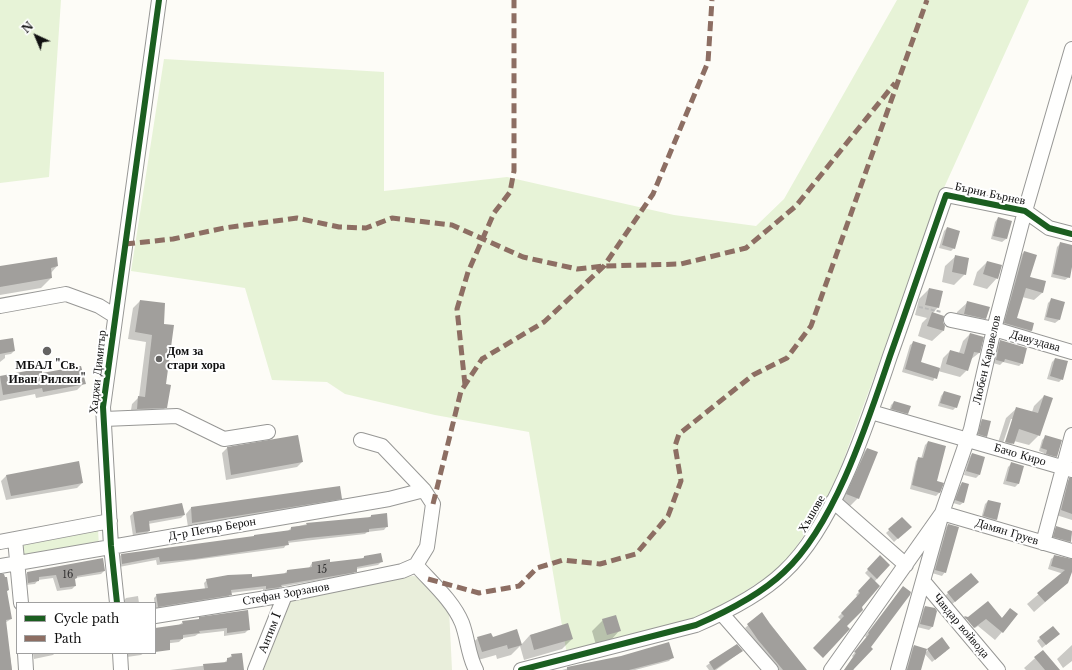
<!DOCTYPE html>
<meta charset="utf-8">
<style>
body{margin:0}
#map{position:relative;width:1072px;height:670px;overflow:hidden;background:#fdfcf7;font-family:"Libre Baskerville",serif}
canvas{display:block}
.legend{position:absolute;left:16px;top:602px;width:140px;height:52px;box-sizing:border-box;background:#fff;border:1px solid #a0a0a0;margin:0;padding:5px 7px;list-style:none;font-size:12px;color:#111}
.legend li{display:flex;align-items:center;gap:8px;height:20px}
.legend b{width:20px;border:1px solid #a0a0a0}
.north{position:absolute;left:16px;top:16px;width:40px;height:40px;-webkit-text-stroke:3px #fff;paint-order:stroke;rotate:316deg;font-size:11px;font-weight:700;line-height:16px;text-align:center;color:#111}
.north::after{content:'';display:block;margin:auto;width:14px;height:18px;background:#111;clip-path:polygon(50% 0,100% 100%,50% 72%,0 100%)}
</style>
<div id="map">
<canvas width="1072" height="670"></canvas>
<ul class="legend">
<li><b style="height:5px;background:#1b5e20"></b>Cycle path</li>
<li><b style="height:5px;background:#8d6e63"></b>Path</li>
</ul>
<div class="north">N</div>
</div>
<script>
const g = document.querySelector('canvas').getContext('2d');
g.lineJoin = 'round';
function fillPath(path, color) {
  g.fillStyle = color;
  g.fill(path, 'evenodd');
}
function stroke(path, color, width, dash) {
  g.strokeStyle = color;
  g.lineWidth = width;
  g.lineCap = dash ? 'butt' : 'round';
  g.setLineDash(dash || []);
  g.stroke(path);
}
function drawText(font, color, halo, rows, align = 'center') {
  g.font = font + ' "Libre Baskerville",serif';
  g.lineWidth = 4;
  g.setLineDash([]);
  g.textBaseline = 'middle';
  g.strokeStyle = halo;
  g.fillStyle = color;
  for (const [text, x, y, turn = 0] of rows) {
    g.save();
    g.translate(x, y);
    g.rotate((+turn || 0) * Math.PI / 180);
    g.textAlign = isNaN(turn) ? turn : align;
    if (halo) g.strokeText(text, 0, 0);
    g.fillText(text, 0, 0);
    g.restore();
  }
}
const green = new Path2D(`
 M0,0H61L49,177L0,183Z
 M897,0H1029L943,190L829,499L782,567L696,623L567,655L529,432L435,415L345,394L327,382L272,380L245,288L131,271L164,59L384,72V191L507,177L674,215L756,226L784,199Z
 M98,530L99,545L22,558L21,543Z`);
const cemetery = new Path2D(`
 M414,576L423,579L449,609L452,670H263L290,600L402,577Z`);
const shadow = new Path2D(`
 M998,218L1006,239L1002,242L991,239L995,222Z
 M947,228L954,248L951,251L939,248L944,231Z
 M1061,243L1072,246V262L1069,277L1065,280L1051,277L1057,247Z
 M1024,252L1029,277L1045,282L1042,293L1034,300L1022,297L1016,319L1033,324L1031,331L1023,338L997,331L1016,260Z
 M956,256L965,274L954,285L942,282L945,266Z
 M987,262L997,278L987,289L973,285L977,272Z
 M57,266L51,273V278L41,288L0,295V267Z
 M929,289L938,307L933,313L943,331L932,341L918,336L922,323L927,318L915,315L919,299Z
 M1052,299L1059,320L1055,323L1044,320L1048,303Z
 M140,301L163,325L166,407L159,414L130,416L132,404L139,397L146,342L128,339L133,308Z
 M968,302L985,318L975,329L954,324L957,312Z
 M970,334L982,337L979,353L970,360L967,370L960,377L938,371L933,381L902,372L910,345L914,342L919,362L940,369L943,358L950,351L959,353L963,341Z
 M0,341L14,351L11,354L5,355V358L0,362Z
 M1001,341L1022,363L1019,366L1003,362L1000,365L993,363L997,344Z
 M1055,359L1062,379L1059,382L1047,379L1052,362Z
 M41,369V374L84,383L77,390L36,398L35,394L0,401V377Z
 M944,392L956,407L953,410L938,406L941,396Z
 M1044,396L1039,435L1029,445L1014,441L1003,454L995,452L1006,418L1017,408L1032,412L1034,406ZM1011,419H1013L1004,447L1002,446Z
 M894,402L907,413L904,417L889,412L891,405Z
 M982,420L986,436L983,439L976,437L979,423Z
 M1046,436L1056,456L1053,460L1043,457L1044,453L1039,451L1042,440Z
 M928,442L936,481L942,483L939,493L936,496L910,489L916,461L919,458L921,459L925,445Z
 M227,448L302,462L297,467L226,480L222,453Z
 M867,449L858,498L847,509L837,504L856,459Z
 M972,454L979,475L976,478L964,475L969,458Z
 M1011,464L1018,484L1015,487L1003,484L1008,467Z
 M6,476L82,483L77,488L6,500L1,481Z
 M1070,479H1072V520L1056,515L1064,484Z
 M962,483L964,502L960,505L953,503L959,487Z
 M341,498L335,503L188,527L186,514L191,508Z
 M988,501L996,520L992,523L981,519L985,504Z
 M133,513L184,515L181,518L148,524L149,531L146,534L133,536L130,516Z
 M371,516L387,526L384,530L367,532L365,534L287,543L284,548L157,565L156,560L119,567L118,558L121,555L252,538L254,536L288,531L291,528L307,524L368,518Z
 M902,518L910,527L894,542L886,533Z
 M948,525L945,572L942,576L932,573L945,528Z
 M1057,527L1072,532L1070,541L1067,545L1051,540L1053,530Z
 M1055,556L1072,560V567L1067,575L1048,569L1051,559Z
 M364,557L381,562L378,565L356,569L353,574L280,587L277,590L263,592V589L230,593L228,598L155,610L154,598L157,595L205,589L204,583L207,580L252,578L284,574L287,571L309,568L312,563H329L362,559Z
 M880,557L889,565L841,620L838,617L858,597L856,595L871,579L865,573Z
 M104,571L101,574L75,578V586L72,589L57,591L53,578L38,580L35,584L25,585L24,576L27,573Z
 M1061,575L1067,583L1034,612L1027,604Z
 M0,579L8,590L6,592L11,619L5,623L12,670H0Z
 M978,582L944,611L938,603L948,593Z
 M903,587L853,669L854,670H844L853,657L852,656L867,638L865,636Z
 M138,596L139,603H122L126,598Z
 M925,607L936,611L932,627L929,630L917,627L922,610Z
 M1011,609L1002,632L995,640L978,626L975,628L967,618L966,620L973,629L966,635L957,624L964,617L1001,619Z
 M762,613L798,660L786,670H777L745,628Z
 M603,620L620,630L610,641L596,645L592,631Z
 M183,622L249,629L245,633L224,636V631L198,634L195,636L183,638L179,642L155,645V629L179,625Z
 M568,625L572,639L562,649L524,660L520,646L511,655L497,659L496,655L471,662L467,648L478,638H492L521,645L530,635Z
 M1055,637L1042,648L1037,641L1040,638Z
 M1072,645V661L1063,668L1057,659Z
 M914,646L925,653L928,650L946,651L932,662L924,653L919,670H905L911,649Z
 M742,651L716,670H709L706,666L710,663Z
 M1043,651L1059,670H1026L1024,668Z
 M33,653H55L53,655L34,659Z
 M127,653H144L141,655L127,657Z
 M232,655L243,670H170L224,663Z
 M673,657L669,661L635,670H562L586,663Z`);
const building = new Path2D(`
 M998,217L1012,221L1007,239L993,236Z
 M947,227L960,231L955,249L942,245Z
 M1060,242L1072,245V267L1070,278L1053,274Z
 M1024,251L1037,255L1030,277L1046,281L1043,293L1026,288L1017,318L1034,323L1032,331L1004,323Z
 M955,255L969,258L966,275L952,272Z
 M57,257L58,266L51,268L52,278L0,287V266Z
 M987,261L1002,265L998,279L983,274Z
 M929,288L943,291L939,308L925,305Z
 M1051,298L1065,302L1060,320L1046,317Z
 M140,300L165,303L164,324L174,325L166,384L171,385L167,408L137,409L138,396L145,397L152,335L135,332Z
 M967,301L990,307L986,319L964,314Z
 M932,312L944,316L943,322L945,326L944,331L927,326Z
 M970,333L984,337L980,353L974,352L968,371L946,364L950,350L964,354Z
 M13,338L15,351L0,354V340Z
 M1000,340L1027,348L1023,364L1005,359L1004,362L996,360Z
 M913,341L926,345L921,362L940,368L937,379L905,369Z
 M1055,358L1068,361L1063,380L1050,376Z
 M81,366L86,384L43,392L42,388L3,395L0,376L42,368V373Z
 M944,391L961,396L957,408L940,403Z
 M1044,395L1053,398L1040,436L1019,429L1014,444L1005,442L1016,407L1038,413Z
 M894,401L911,406L908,414L891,409Z
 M982,419L991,421L987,437L978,434Z
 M298,435L303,462L231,475L227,447Z
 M1045,435L1062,440L1057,457L1046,454L1047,450L1041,448Z
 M928,441L946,446L937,481L944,483L940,493L912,485L918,457L923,458Z
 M867,448L878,452L859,499L846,494Z
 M972,453L985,457L980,475L966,471Z
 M79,461L83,483L11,496L6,475Z
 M1011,462L1024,466L1019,484L1006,481Z
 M1069,478H1072V514L1061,510Z
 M962,482L969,484L964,503L955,500Z
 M340,486L342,499L192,523L191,507Z
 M988,500L1001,503L997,520L983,516Z
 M182,503L185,515L149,521L150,531L136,533L133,512Z
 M387,513L388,527L369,529V532L308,538L288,541L289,545L195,559L160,562L159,557L122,564L121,554L254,536V535L291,530V527L307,525L306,523L371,517V515Z
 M902,517L912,527L898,539L888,529Z
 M948,524L959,527L946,573L935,570Z
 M1056,526L1072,531L1071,542L1053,537Z
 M381,553L383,562L357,567V572L281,585L282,587L266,589V586L231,590L232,595L158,607L156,594L208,588L206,579L228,575L252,574V577L287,573V570L312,567V562L330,559V562L364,558V556Z
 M880,555L890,565L877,579L867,569Z
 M1054,555L1072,559V572L1068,583L1045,602L1037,593L1065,570L1051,566Z
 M103,558L105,571L77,576V578L75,579L76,586L60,588L56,575L39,577V581L28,583L27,572Z
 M971,573L979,582L955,602L947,592Z
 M0,574H4L5,577H7L9,590L7,591L12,619L6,620L12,670H0Z
 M871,577L880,586L862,607L863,610L847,626L850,629L848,631L823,658L813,648L844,616L841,613L860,593L858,591Z
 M903,586L911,592L910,595L871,647L873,649L853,670H844L856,653L854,652L869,634L868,633Z
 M988,601L1002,618L1010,608L1018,614L1003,633L986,619L974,628L964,616L968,617Z
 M925,606L935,608L937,611L933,627L920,624Z
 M248,610L250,630L227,633V628L199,631L200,633L183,635V639L170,640V650L155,652V628L183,624L182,621L199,619V617Z
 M762,612L770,624L807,670H783L758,640L747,624Z
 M616,615L621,631L607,635L602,619Z
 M568,623L573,639L534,650L530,635Z
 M1053,626L1060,634L1046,645L1039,637Z
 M517,629L522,645L508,649L507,645L482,652L477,637L491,633L493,637Z
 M942,637L950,648L935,660L927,649Z
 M669,642L674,658L660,662L629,670H567V667L621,656Z
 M737,644L743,651L714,670L709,662Z
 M914,645L927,649L921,670H907Z
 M1043,650L1060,670H1045L1034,657Z
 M242,653L244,670H204L203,664L227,662V658L232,657L231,654Z`);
const path = new Path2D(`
 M919,307L942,312`);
const minor = new Path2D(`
 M0,306L66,294L99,306L115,316
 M951,320L994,329L1072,352
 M871,412L1072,470
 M104,419L177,416L224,439L268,432
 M361,440L382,446L424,490L433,504L427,547L416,565
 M833,501L906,565
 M15,539L21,603
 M0,542L110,521
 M1043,543L1072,435
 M416,565C432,583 453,601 462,623C468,639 468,655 476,670
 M0,566L389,499L424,490
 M923,581L998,670
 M117,603L111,546L103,407L159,0
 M722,614L771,670
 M155,616L285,595L402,571L416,565
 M25,653L26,670
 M120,653L121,670
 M255,670L285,595
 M521,670L696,625C726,612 760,595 784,572C835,525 868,421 890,356C909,303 927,249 946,195L1025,211L1049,228L1072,234
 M831,670L942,513L1072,551
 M898,670L942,513L971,429L994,329L1025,211L1072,49`);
const quiet = new Path2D(`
 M125,244L173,239L224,228L297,218L339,227L366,228L392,218L452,225L523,257L577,269L604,266L681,264L746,248L796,206L895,83
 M465,385L457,309L468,272L494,213L510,192L514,171V0
 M433,504L461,391L482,359L544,322L604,266L653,194L708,62L712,0
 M428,579L479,593L519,586L537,568L563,560L600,564L636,554L668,516L681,481L675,446L679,434L753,375L787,358L811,326L927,0`);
const cycleway = new Path2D(`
 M117,603L111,546L103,407L159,0
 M521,670L696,625C726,612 760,595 784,572C835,525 868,421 890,356C909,303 927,249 946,195L1025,211L1049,228L1072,234`);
const markers = [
 [47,351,5,"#646362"],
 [159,359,4,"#646362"]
];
const numberNames = [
 ["15",322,570],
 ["16",68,575]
];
const streetNames = [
 ["Бърни Бърнев",990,194,12],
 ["Давуздава",1035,341,16],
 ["Любен Каравелов",987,360,-77],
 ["Хаджи Димитър",98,372,-84],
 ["Бачо Киро",1020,455,16],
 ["Хъшове",812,514,-60],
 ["Д-р Петър Берон",212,529,-10],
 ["Дамян Груев",1007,532,17],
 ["Стефан Зорзанов",286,594,-10],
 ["Чавдар войвода",961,626,50],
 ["Антим I",270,633,-68]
];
const poiNames = [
 ["Дом за",167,352],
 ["стари хора",167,366],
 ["МБАЛ \"Св.",47,366,"center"],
 ["Иван Рилски\"",47,380,"center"]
];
fillPath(green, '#e7f3d7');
fillPath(cemetery, '#e9eedb');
fillPath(shadow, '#0003');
fillPath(building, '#a19f9c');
stroke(minor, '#979795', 16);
stroke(path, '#b9b9b8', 2, [4, 2]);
stroke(minor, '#fffffe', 14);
stroke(quiet, '#8d6e63', 5, [10, 5]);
stroke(cycleway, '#1b5e20', 6);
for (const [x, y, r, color] of markers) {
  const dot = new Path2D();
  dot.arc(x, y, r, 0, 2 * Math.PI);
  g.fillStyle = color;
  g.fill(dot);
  stroke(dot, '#fff', 1.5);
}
drawText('10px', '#353434', null, numberNames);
drawText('12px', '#111', '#fff', streetNames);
drawText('bold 12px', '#111', '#fff', poiNames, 'left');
</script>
